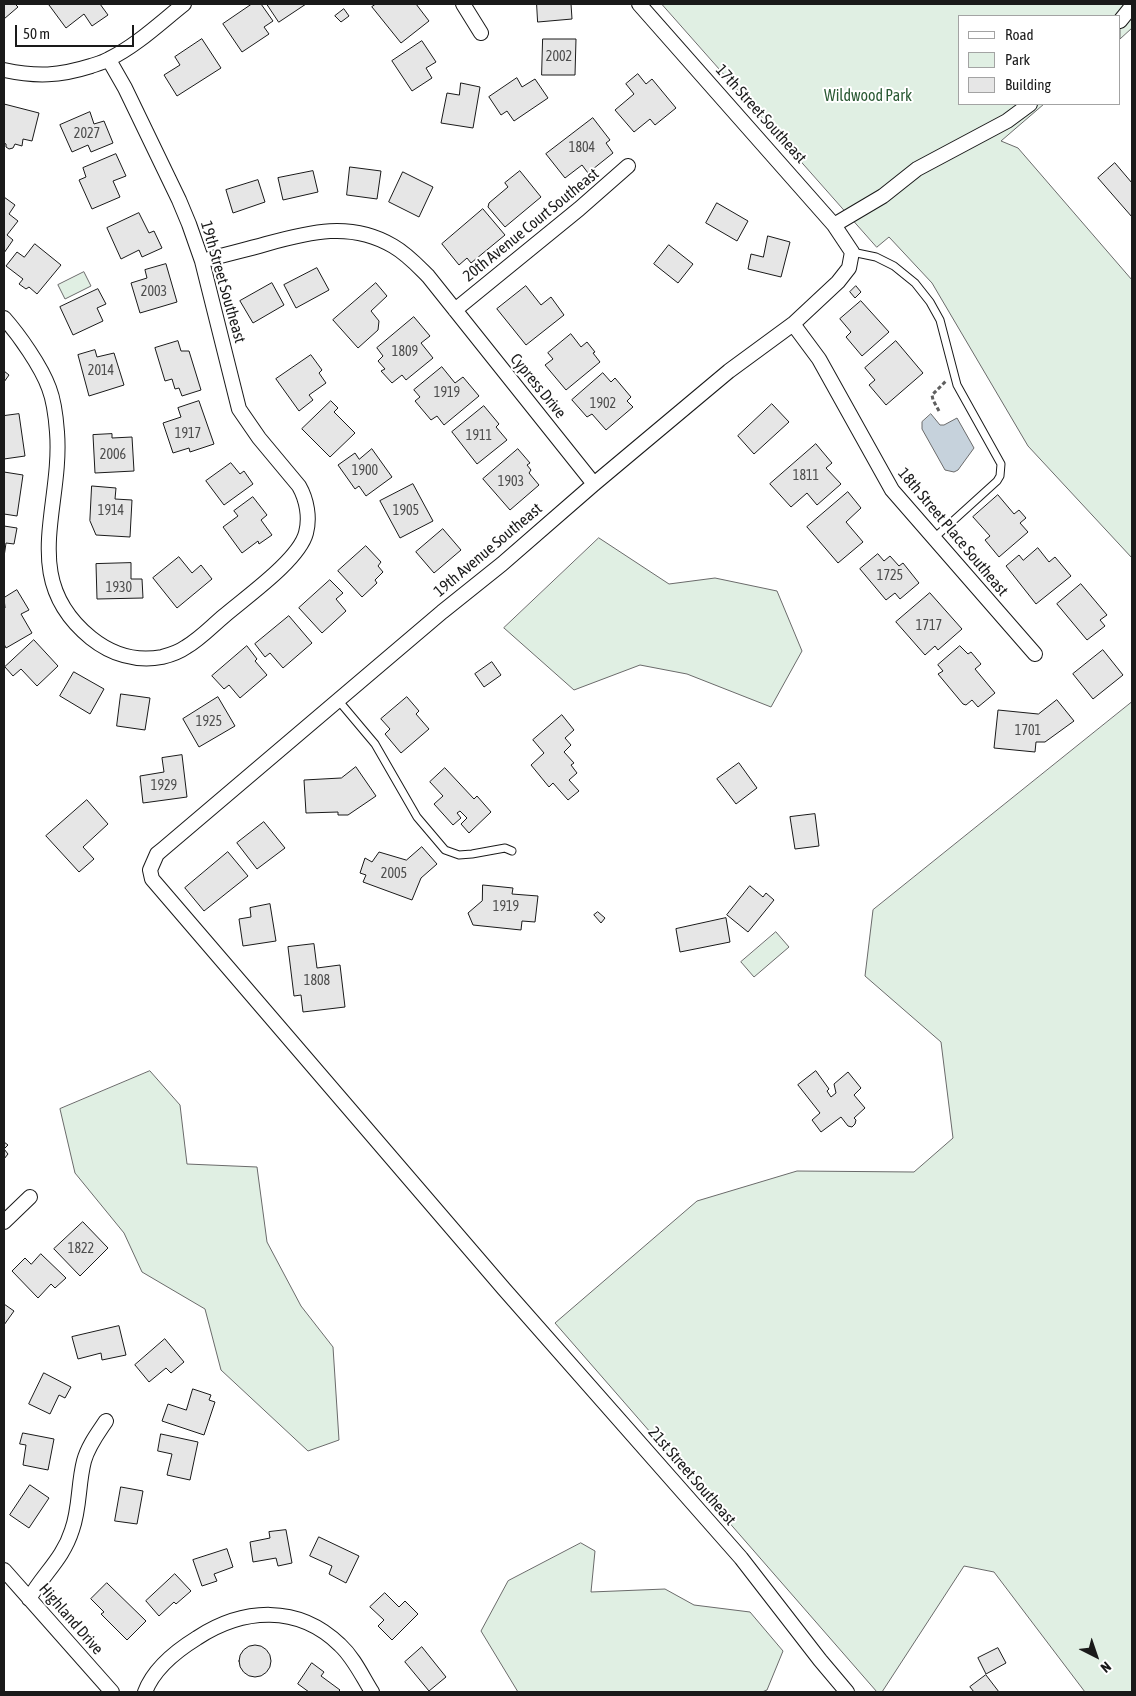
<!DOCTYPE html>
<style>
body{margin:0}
#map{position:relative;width:1136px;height:1696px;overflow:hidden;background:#fff;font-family:"Asap Condensed",sans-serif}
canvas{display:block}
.frame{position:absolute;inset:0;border:5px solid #1a1a1a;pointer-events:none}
.legend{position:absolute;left:958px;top:15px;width:162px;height:90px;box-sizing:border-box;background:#fff;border:1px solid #a3a3a3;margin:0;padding:6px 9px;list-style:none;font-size:15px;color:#1a1a1a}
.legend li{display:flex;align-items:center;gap:10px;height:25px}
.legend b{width:25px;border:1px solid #a3a3a3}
.north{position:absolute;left:1071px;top:1631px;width:50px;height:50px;-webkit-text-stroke:4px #fff;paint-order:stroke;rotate:139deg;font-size:14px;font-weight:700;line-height:20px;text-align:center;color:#1a1a1a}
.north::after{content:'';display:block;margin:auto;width:18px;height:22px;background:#1a1a1a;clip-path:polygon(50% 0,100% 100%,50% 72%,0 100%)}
.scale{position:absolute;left:15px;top:25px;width:119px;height:22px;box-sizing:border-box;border:2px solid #1a1a1a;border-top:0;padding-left:6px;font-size:15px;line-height:18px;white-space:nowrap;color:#1a1a1a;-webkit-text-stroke:4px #fff;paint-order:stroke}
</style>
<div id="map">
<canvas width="1136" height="1696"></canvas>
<div class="frame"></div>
<ul class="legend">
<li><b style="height:6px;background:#fff"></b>Road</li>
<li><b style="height:14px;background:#e0efe3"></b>Park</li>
<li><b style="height:14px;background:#e6e6e6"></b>Building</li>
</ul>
<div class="north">N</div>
<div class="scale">50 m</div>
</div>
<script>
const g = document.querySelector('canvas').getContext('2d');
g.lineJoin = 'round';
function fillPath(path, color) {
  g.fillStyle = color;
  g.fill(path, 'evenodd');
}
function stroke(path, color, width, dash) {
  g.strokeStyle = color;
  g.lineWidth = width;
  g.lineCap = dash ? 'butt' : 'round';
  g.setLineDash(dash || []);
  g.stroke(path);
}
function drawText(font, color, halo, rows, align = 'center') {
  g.font = font + ' "Asap Condensed",sans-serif';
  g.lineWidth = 4;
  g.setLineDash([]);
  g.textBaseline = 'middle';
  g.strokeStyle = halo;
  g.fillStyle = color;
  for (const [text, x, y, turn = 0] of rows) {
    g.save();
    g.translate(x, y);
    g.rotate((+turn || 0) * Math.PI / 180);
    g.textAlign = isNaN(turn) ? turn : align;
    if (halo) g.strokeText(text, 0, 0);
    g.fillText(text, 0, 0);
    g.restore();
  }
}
const green = new Path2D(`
 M662,4H1132V28L1120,39V16H960V104H1044L1001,141L1018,148L1132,280V558L1028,446L932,283L889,237L877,247Z
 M84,272L91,286L65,299L58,285Z
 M599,538L669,584L715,578L777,591L802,651L771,707L687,674L640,665L574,690L504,628Z
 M1132,702V1692H1085L994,1572L964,1566L882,1692H877L555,1323L697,1201L797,1171L914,1172L953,1138L941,1042L865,976L873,910Z
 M776,932L789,947L754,977L741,962Z
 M150,1071L180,1105L187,1164L257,1167L267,1242L301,1306L333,1347L339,1440L308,1451L221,1370L205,1309L142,1272L124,1233L75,1173L60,1109Z
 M581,1543L595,1551L591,1592L665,1589L694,1605L750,1612L783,1651L767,1690L762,1692H518L481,1631L508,1581Z`);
const water = new Path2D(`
 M931,414L940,425H944L957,418L974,448L958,470L954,472L945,470L922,429V422Z`);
const building = new Path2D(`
 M4,4H15L18,7L4,19Z
 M50,4H100L108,15L92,26L84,14L66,28L49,5Z
 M252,4H261L273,21L264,27L269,34L242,52L223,24Z
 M267,4H306L279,22Z
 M376,4H416L429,21L401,43L372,7Z
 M537,4H571L572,19L538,22Z
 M344,9L349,16L341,22L335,16Z
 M202,39L221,68L177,96L164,75L180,65L175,57Z
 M543,39H576L575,75H542Z
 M422,41L436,62L426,68L432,78L412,91L392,61Z
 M638,74L646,84L652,79L676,108L655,125L650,119L634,132L615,110L634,94L626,84Z
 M517,78L522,87L535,79L548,98L514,121L507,111L501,115L489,97Z
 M461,83L480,87L473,128L441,123L447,93L459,95Z
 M4,104L39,113L32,141L23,139L22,146L15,144L13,148L9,149L6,147V144L4,143Z
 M90,112L94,124L104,121L113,143L91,152L88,145L72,152L60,125Z
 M593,118L610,140L606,143L613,153L588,173L582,165L565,178L546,154Z
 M116,154L126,176L113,181L120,197L92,209L79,180L86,177L83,168Z
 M1115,163L1132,183V217L1098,178Z
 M350,167L381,171L377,199L347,195Z
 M313,171L318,192L283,200L278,178Z
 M520,171L541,197L505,227L488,207L489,203L508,187L505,183Z
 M403,172L433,187L419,217L389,202Z
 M258,180L265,202L233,213L226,190Z
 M4,197L15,205L9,214L18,221L7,235L13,240L4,253Z
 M717,203L748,221L737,241L706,223Z
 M483,209L505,235L471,263L467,258L459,265L442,244Z
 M139,213L149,233L154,231L162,248L142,257L139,250L121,259L107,228Z
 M768,236L790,242L781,277L748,269L751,254L763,257Z
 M35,244L61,265L37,294L29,287L26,289L19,284L23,279L6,266L17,252L24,257Z
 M669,245L693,264L678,283L654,264Z
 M166,264L177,302L140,313L131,283L147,278L145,270Z
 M317,268L329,290L296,308L284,285Z
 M272,283L284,305L253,323L240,301Z
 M376,283L387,296L371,311L379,321L378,330L358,348L333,320Z
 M526,286L541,305L551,297L564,315L526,345L497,309Z
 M856,286L861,292L855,298L850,292Z
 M98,289L106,304L97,308L103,321L73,335L60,307Z
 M861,301L889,332L862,356L846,337L851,332L840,319Z
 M414,317L430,336L421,343L433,358L406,380L402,375L392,383L381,371L385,369L378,361L383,356L377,348Z
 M571,334L581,347L587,342L595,352L593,353L600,362L566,390L545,365L553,359L548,353Z
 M178,341L181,351H189L201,390L182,396L179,388L175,389L172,379L165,381L155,348Z
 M896,341L923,373L886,405L869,385L875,380L865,368Z
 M95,350L97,357L114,353L124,385L89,396L78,355Z
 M311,355L322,370L319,373L326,383L309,395L313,400L299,411L276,379Z
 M442,367L455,383L463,377L479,396L444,425L437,416L431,420L415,401L420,397L414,390Z
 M4,371L9,375L4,382Z
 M603,373L611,382L615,378L631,397L627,401L633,407L606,430L592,414L587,417L572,400Z
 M199,401L214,444L190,452L189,448L173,453L163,423L181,417L178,408Z
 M331,401L338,408L334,412L355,433L330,457L302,429Z
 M772,404L789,422L754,454L738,436Z
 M484,406L499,424L496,427L507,440L477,464L452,432Z
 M19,414L25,456L4,459V416Z
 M112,434V438L132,437L134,471L95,473L93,435Z
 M816,444L832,463L826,468L841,484L817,505L807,493L791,507L770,484Z
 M372,449L392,477L366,496L359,486L355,489L338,465L355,453L359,459Z
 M518,449L530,463L527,465L531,470L529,473L539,485L510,510L483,479Z
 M231,463L240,474L244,471L253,484L224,505L206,481Z
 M4,472L23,475L17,516L4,514Z
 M413,484L433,521L400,538L380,501Z
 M92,486L116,488L115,499L132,500L130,537L96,535L90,521Z
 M848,492L861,508L846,522L863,542L838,563L807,527Z
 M998,495L1014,514L1019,510L1026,518L1020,523L1028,532L999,557L985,540L990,536L973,517Z
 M253,497L267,515L261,520L272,535L259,544L258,541L242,553L223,527L238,516L234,511Z
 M4,526L17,528L14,544L6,543L4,557Z
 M443,529L461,550L434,573L416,552Z
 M366,546L381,562L378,566L383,572L375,580L377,583L362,597L338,571Z
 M1038,548L1049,562L1055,557L1071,576L1036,604L1006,566L1019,555L1023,560Z
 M878,554L884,561L890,556L899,566L903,563L919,583L900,599L895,593L886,600L860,569Z
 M179,557L192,573L201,565L212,579L177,608L153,578Z
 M131,563V579H142L143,598L97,599L96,564Z
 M330,580L343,593L336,599L346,611L322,633L299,608Z
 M1081,584L1107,615L1100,620L1105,626L1087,640L1057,604Z
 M17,590L29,610L21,614L32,633L6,648L4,644V608H5L4,598Z
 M930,593L962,629L938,650L935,646L925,655L896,622Z
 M289,616L312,643L283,668L270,653L265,657L255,644Z
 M34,640L58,666L37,686L21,669L13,676L5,667Z
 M247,646L257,659L255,661L267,675L240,698L229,685L224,689L212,676Z
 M960,646L968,654L971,652L981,664L975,669L995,693L978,707L972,700L966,705L963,704L938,674L943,671L938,665Z
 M1103,650L1123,675L1093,699L1073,674Z
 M492,662L501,675L484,687L475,674Z
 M74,672L104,689L90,714L60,696Z
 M121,694L150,698L145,730L117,726Z
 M218,697L235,726L199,747L183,719Z
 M407,697L419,711L416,714L429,729L401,753L385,734L390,729L381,719Z
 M1057,700L1074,721L1045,742H1036L1035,752L994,748L998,710L1038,714Z
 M562,715L574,730L565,738L571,745L564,752L574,763L571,765L577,773L569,780L579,791L568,800L553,783L549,787L531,765L544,753L533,740Z
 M182,755L187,797L143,803L140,776L164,772L162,758Z
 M739,763L757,788L736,804L717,779Z
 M356,767L376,796L348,815H338V812L306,813L304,780L341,778Z
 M445,768L474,799L477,796L491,812L469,833L461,824L467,818L460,811L457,813L461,818L453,825L434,804L443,796L430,782Z
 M87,800L108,824L83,847L94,859L79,872L46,836Z
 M815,814L819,846L795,849L790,817Z
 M264,822L285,848L257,869L237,843Z
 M422,847L437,864L421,878L412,900L363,882L366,875L360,873L365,858L372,862L379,852L406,860Z
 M228,852L248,876L204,911L185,888Z
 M483,885L513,888L512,894L538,896L535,922L522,921L521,930L473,925L468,913L482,901Z
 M750,886L763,897L766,893L774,900L748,932L727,915Z
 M270,904L276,941L243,946L239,919L251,917L250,908Z
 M598,912L605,918L601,923L594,915Z
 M726,918L730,942L680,952L676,929Z
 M314,944L317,968L340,965L345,1007L303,1012L301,995L294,996L288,947Z
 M816,1071L829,1089L827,1091L831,1097L836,1093L834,1084L848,1072L861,1088L854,1095L865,1108L854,1118L856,1120L855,1124L852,1127L848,1126L841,1117L821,1132L812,1120L820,1113L798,1085Z
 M4,1142L8,1145L4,1149L8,1154L4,1159Z
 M83,1222L108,1248L80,1276L54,1249Z
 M41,1254L66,1278L55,1288L51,1284L38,1298L12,1271L25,1258L31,1264Z
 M4,1304L14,1311L4,1325Z
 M119,1326L126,1355L102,1360L101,1353L78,1359L72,1337Z
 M165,1339L184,1362L171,1373L166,1368L149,1382L135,1365Z
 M44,1373L71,1387L65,1398L59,1395L50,1414L29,1404Z
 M193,1389L211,1395L209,1400L215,1402L204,1435L162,1421L168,1404L186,1410Z
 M23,1433L54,1439L48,1470L23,1465L26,1445L20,1444Z
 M161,1434L198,1442L190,1480L167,1475L172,1454L158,1451Z
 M30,1485L49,1498L29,1528L10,1515Z
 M121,1487L143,1491L137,1524L115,1521Z
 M286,1530L292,1563L278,1566L276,1558L253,1562L250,1542L270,1538L269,1532Z
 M319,1537L359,1556L346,1583L329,1574L332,1566L310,1556Z
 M227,1549L233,1567L214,1574L217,1581L202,1586L193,1560Z
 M175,1574L191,1591L176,1604L174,1602L159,1616L146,1601Z
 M107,1583L146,1621L127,1640L101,1614L104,1612L91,1599Z
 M385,1593L399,1607L405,1601L418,1614L392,1640L378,1626L384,1620L370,1607Z
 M239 1661a16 16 0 1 1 32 0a16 16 0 1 1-32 0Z
 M422,1647L446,1677L429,1691L405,1662Z
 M998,1648L1006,1663L986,1674L978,1658Z
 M312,1663L324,1672L321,1676L340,1690L338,1692H309L298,1684Z
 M986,1675L999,1692H974L970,1687Z`);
const path = new Path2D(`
 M939,411L933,400L932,395L946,381`);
const lane = new Path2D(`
 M852,252L876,257L894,266L915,283L930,302L940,320L957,385L1001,464L1000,476L997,481L933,539
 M338,700L375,744L417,817L445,850L459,855L472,854L505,848L512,851`);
const street = new Path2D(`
 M463,4L481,33
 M639,4L834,225L852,252L849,268L838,282L793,324L729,371L594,484L502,564L442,612L163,849L157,854L150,870L152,879L504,1289L741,1558L820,1660L847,1692
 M1120,21L1132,6
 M4,70C37,77 59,76 91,66C97,64 104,62 109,59C136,46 160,23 184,4
 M834,225L883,196L917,169L1007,121L1030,104
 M202,261C223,255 245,250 266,244C309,232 351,221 393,246C407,254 417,265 428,276L594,484
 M455,310L579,209L628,166
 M4,318C19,335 41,366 49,388C54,401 56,418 57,432C63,508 18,579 91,638C111,654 136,662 162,657C170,655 179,652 186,647C200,639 212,626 224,616C246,597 299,560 306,533C310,518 307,500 299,486L259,438L239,409L202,261L189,224L179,200L125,88L109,60
 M793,324L819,359L892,490L1035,654
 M4,1222L30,1197
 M4,1570L112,1692
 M29,1599C43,1574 63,1559 72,1530C80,1508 78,1484 84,1461C88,1446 98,1433 106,1421
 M145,1692C154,1668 176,1651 197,1638C243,1608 298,1604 340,1645C354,1658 362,1676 372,1692`);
const numberNames = [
 ["2002",559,57],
 ["2027",87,134],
 ["1804",582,148],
 ["2003",154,292],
 ["1809",405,352],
 ["2014",101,371],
 ["1919",447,393],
 ["1902",603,404],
 ["1917",188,434],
 ["1911",479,436],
 ["2006",113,455],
 ["1900",365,471],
 ["1811",806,476],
 ["1903",511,482],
 ["1914",111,511],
 ["1905",406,511],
 ["1725",890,576],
 ["1930",119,588],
 ["1717",929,626],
 ["1925",209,722],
 ["1701",1028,731],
 ["1929",164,786],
 ["2005",394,874],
 ["1919",506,907],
 ["1808",317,981],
 ["1822",81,1249]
];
const parkNames = [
 ["Wildwood Park",868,96]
];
const streetNames = [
 ["17th Street Southeast",761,114,48],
 ["20th Avenue Court Southeast",531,225,-39],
 ["19th Street Southeast",223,282,74],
 ["Cypress Drive",538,386,51],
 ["18th Street Place Southeast",953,532,50],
 ["19th Avenue Southeast",488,550,-40],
 ["21st Street Southeast",692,1476,49],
 ["Highland Drive",71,1619,49]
];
fillPath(green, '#e0efe3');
stroke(green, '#6a6a6a', 1);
fillPath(water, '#c6d2dc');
stroke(water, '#6a6a6a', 1);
fillPath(building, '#e6e6e6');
stroke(building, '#1a1a1a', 1);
stroke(lane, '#1a1a1a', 9);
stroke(street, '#1a1a1a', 16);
stroke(path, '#5f5f5f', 3, [4, 2.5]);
stroke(lane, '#fff', 7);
stroke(street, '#fff', 14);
drawText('14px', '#4d4d4d', null, numberNames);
drawText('16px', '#2b5a34', '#fff', parkNames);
drawText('16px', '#1a1a1a', '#fff', streetNames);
</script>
